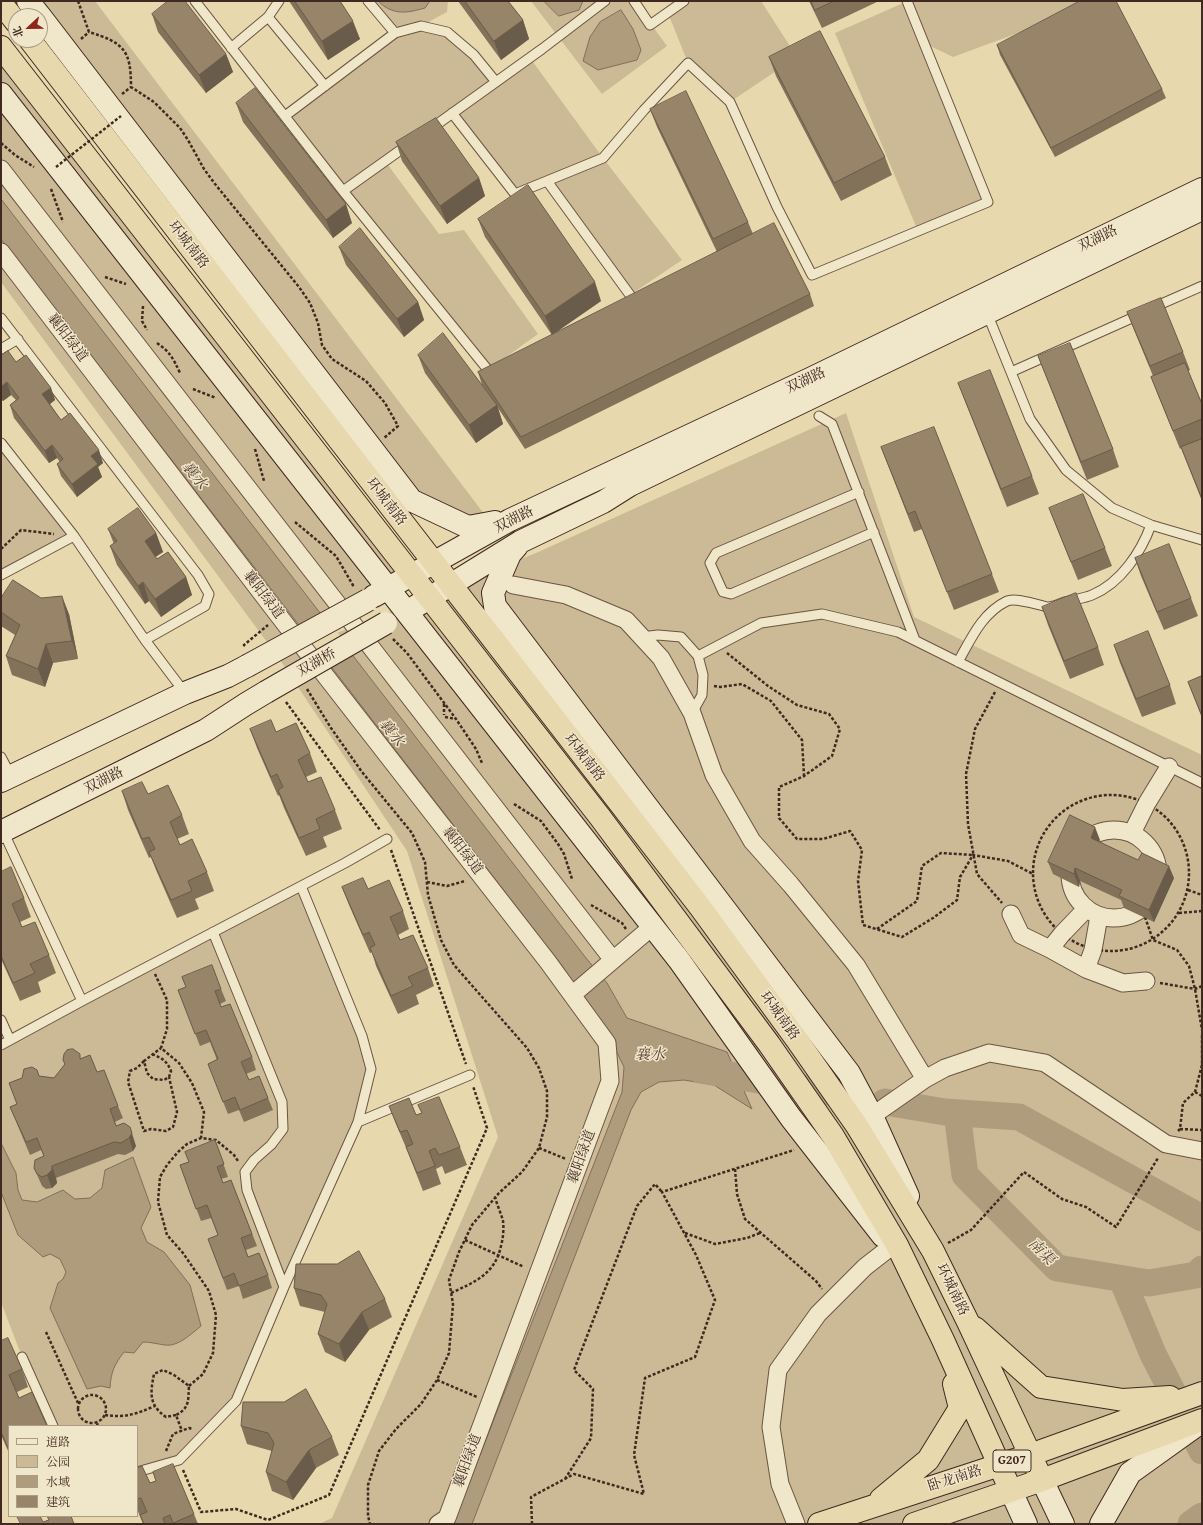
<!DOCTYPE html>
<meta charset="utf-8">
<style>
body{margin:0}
#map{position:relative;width:1203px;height:1525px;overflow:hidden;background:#e8d8ad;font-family:"Gentium Book Plus","Noto Serif SC",serif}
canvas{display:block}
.frame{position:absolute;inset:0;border:2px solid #402920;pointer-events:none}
.legend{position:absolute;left:8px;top:1425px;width:130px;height:92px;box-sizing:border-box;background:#f0e6ca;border:1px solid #aa9a86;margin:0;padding:5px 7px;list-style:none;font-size:12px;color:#402920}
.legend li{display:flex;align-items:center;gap:8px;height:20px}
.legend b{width:20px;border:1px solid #aa9a86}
.north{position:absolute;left:8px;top:8px;width:40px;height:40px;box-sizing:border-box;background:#f0e6ca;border:1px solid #aa9a86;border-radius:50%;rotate:248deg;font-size:11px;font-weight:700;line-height:16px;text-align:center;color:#402920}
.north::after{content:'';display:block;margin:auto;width:14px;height:18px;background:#8f2418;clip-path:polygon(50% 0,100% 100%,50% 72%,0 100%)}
</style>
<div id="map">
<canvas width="1203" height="1525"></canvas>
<div class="frame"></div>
<ul class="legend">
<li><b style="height:5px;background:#f0e6ca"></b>道路</li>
<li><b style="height:11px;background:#cbba95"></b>公园</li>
<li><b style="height:11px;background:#af9c7d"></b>水域</li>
<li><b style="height:11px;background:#978469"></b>建筑</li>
</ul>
<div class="north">北</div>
</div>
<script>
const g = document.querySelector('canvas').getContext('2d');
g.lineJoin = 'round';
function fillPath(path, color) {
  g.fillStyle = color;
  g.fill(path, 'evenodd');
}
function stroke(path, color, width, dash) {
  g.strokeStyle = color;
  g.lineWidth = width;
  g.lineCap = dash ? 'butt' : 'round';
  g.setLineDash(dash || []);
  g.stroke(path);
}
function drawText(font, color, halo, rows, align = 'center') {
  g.font = font + ' "Gentium Book Plus","Noto Serif SC",serif';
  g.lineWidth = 3;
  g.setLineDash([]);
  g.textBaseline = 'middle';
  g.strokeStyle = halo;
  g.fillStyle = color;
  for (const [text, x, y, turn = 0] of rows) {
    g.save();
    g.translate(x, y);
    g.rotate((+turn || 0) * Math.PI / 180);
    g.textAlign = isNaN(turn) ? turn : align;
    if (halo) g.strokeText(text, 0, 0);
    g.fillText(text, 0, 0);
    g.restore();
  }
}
const green = new Path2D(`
 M1,1H95L491,523L468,527L369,480L40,40V16H16Z
 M368,1H448L447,12L421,26L447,32L496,82L530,58L603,158L682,260L630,295L548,181L515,194L452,114L385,161L439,234L464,230L538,334L488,370L285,116L395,33Z
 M531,1H634L667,46L602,94Z
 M684,1H761L797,57L730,102L688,63L668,13Z
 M908,1H1081L1037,26L953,57L924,43L988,202L918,231L835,33Z
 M1,47L412,575L282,655L536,553L846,413L914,617L1202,755V1524H319L332,1518L498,1137L407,851L278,657L1,282Z
 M1,443L74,536L1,575Z
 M301,886L371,1069L358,1122L236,1401L179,1460L137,1472V1426H53L22,1357L1,1302V1045Z`);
const water = new Path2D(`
 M378,1H430L425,8C407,13 393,16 378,1Z
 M544,1H583L579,10L559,16Z
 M621,10L633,29L641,50L637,60L598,70L583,61L590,37L600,22Z
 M1,199L586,958L607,983L627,1018L727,1052L752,1109L714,1085L684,1080L659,1082L641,1092L631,1110L472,1524H453L622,1092L624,1067L606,1030L582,999L563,967L1,239Z
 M1,1143L16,1173L18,1190L22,1200L37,1202L63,1190L75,1199L90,1198L102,1188L105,1170L133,1157L151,1207L141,1228L147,1242L164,1252L190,1285L201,1326C191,1334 178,1347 165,1345C157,1344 151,1342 143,1342L134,1353L124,1352C114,1365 111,1372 110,1388L101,1386L87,1389L50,1308L58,1283L63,1279L66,1272L60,1259L50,1254L43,1257L18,1235L1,1192Z`);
const pier = new Path2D(`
 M322,612L354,654L330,668L297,626Z`);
const river = new Path2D(`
 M701,1070L856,1097
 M885,1102L945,1112L1019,1117L1202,1218
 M957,1113L965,1175L1057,1268L1149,1283L1196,1275L1202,1269
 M1122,1279L1153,1354L1173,1393
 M1195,1437L1202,1451
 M1191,1524L1202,1516`);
const path = new Path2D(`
 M78,1L89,32C124,43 131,50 131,87L154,102L180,128L188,140L204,169L215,184L299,287L310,303L318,323L322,345L332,359L366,381L385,403L398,426L384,438
 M81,39L89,32
 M122,94L131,87
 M1,143L15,155L34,167
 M51,189L63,222
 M105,277L126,284
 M143,306L142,321L147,330
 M157,343C170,352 173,358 180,373
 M193,389L216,398
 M255,449L264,481
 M295,522L336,556L354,587
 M1,549L21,530L54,534
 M393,639L407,653L456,719L476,749L482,763
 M245,646L244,645L268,625
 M727,653L768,686L797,705L829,714L840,729L832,756L804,776L779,787V818L797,839H823L850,831L862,850L858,881L863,925L902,937L933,918L957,900L960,877L973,855L1008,861L1033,874
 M714,686L720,687L742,684L771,701L802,740L804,775
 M307,689L331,728L362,772L412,833L425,862L428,895L441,940L454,965L527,1048L539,1068L547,1091V1117L539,1148L522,1172L499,1193L472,1225L459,1252L449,1280L453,1304L449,1353L437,1380L421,1404L396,1429L379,1451L368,1485V1516L370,1524
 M995,692L975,729L966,774L968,824L977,874L1002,903
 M286,702L380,830
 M444,704V715
 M445,717L456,719
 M1033 873a78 78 0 1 1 156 0a78 78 0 1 1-156 0Z
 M514,804L541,821L558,844L564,854L572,879
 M391,850L466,1064
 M427,882L447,886L465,881
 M1188,890L1202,895
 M591,905L622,923L626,929
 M1179,913L1202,911
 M1145,917L1153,940L1177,950L1189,966L1195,989L1202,1030
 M877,929L917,901L922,866L941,853L973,855
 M155,974L167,1000V1029L161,1048L179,1063L192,1083L204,1112L201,1138L216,1140L234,1155L238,1161
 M1160,983L1195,989L1202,986
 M152,1054C162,1058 167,1061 171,1071L169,1077L164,1080L153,1079L147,1073L144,1061L161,1048
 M144,1061L137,1068L130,1071L128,1082L144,1131L151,1129L166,1131L173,1127L177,1112L169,1077
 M1195,1092L1202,1096
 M1180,1129L1202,1130
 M1178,1131L1180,1129L1183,1103L1195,1092L1202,1065V1033
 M539,1148L566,1159
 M735,1169L737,1194L745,1219L816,1281L822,1289
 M685,1233L715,1244L747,1238L760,1233
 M465,1240L524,1267
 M948,1243L971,1230L1024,1172L1062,1199L1086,1207L1116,1227L1158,1158
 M451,1293C475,1282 495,1274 501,1246C503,1239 504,1229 503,1221C501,1213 497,1205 495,1197
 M46,1332L78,1403
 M437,1380L477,1397
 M189,1386L203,1374L213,1353L216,1315L209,1291L183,1253L167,1235L158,1202L160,1177L167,1165L178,1152L187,1144L201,1138
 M78 1409a14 14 0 1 1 28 0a14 14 0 1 1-28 0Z
 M105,1415C126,1418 136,1414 155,1406
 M176,1415L166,1417C149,1405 150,1394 154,1374L163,1370L174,1375L189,1386C188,1400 190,1408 176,1415L182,1431
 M97,1426L98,1422
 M166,1451L173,1434L189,1428L192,1429
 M183,1470L201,1512L236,1509L268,1520L329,1495L487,1128L473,1086
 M565,1479L591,1438L593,1389L574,1370L637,1206L655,1184L662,1192
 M532,1524L531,1497L574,1474L644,1494L634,1455L645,1378L695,1357L715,1300L696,1255L662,1192L794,1150`);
const lane = new Path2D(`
 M195,1L343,191L488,370
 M634,1L650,25L684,1
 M268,17L325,86
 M395,33L421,26L447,32L474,55L496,82
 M231,48L268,17L279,1
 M452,113L515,194L603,158L644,110L688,63L730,102L777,207L812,275L988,202L907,1
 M285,116L395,33L368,1
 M429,130L542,49L605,1
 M547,181L630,295
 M343,191L409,144
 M1152,308L1202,286
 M1,318L198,575L209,594L205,606L145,640L185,693
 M1,349L18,339
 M1011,372L1141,314
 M819,416L832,424L915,640
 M1,443L74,536L1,575
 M859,492L716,553L710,563L723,592L731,594L874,532
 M1151,525L1202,540
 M74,536L145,640
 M641,637L658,635L681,637L698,656L703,675L702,695L692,713
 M698,656L761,623L822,614L898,632L1202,783
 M958,662C971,639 982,613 1007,601C1015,597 1038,605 1048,607C1055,607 1062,602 1069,601C1076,599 1085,598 1092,595C1121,583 1141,552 1151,525L1112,508L1066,470L1030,419L987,313
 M1,757L11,776
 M301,886L362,1036L371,1069L358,1122
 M213,932L282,1102L283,1129L271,1145L254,1160L245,1172L247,1190L284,1287
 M82,1001L345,863L387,839
 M1,1020L10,1040
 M1,1045L82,1001L3,831
 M22,1357L53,1426
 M137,1472L179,1460L236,1401L284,1287L358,1122L470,1075`);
const street = new Path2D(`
 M1,169L613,960
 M1,252L279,616L548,962L607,1043L610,1081L447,1518L438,1524
 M513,585L566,595L626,620L661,658L692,713L714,775L752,841L791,885L856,965L925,1079
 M1070 874a44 44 0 1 1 88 0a44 44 0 1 1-88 0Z
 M1132,833L1147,803L1169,767
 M1011,914L1021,935L1050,949L1062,934L1086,909
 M1099,916L1093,950L1086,969L1123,983L1146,981
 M1050,949L1086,969
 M572,995L653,926
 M872,1116L925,1079L945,1068L989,1053L1045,1063L1166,1144L1202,1151
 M796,1524L780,1484L771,1427L778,1370L818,1314L865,1267L892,1246`);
const secondary = new Path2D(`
 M28,1L40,16
 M40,16L412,501
 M1,94L679,960L791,1118L883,1236
 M400,495L468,527L495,522
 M374,596L510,520L812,378L1202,189
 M495,606L849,1073L872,1116L908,1196
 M413,608L520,542L603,502L630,485L1202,209
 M497,619L493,593L510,554L517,546
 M1,781L185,693L228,676L247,666
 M1,832L206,730L246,704L266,692
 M1042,1480L1063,1524
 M1011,1491L1026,1524
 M1101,1524L1130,1473L1197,1425`);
const highway = new Path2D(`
 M1,3L16,22
 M30,40L700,907L797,1040L857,1126L933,1251L968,1322L1042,1480
 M1,47L600,817L769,1044L833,1136L897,1245L943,1340L1011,1491
 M975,1328L1041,1387L1123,1400L1170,1397
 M881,1499L928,1460L960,1408L954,1384
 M819,1524L1030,1455L1202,1393
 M914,1524L1042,1480L1202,1420`);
const pathBridge = new Path2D(`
 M56,167L121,116`);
const secondaryBridge = new Path2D(`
 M247,666L368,600
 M266,692L386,623`);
const wall = new Path2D(`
 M289,1H340L360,39L328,60Z
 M458,1H508L523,20L529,39L501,60Z
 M809,1H879L822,28Z
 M152,14L226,54L233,72L206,93L158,32Z
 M997,45L1162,89L1166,98L1055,157L1000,55Z
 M769,57L885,157L892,175L841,201L776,76Z
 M236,103L352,223L333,238L243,122Z
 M650,109L748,222L753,234L810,294L814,306L525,449L498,408L503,424L476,443L425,373L418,355L488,393L482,385L478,372L717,252L657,127Z
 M396,142L479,178L485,196L447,224L402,161Z
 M478,219L601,301L552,335L485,237Z
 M339,247L418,302L424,320L404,337L346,265Z
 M1127,312L1183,352L1190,370L1188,371L1202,404V501L1181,448L1180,449L1158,395L1151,377L1153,376L1134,330Z
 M1,356L16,362L51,388L55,400L50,404L61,420L103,463L98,467L102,477L77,497L61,476L57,464L60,462L57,458L49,463L14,418L10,405L16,400L11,395L3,401L1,399Z
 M1038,356L1113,449L1119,467L1087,480L1045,374Z
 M958,383L1032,476L1039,494L1007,507L965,401Z
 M881,447L992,574L999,592L954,610L922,529L914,532Z
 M1049,508L1105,548L1112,566L1078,580L1056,526Z
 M108,529L156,533L163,552L155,557L157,559L186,577L192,595L161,617L149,601L145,604L117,565L110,546L114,544Z
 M1135,558L1191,598L1198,616L1164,630L1141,576Z
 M1,598H41L69,614L78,659L53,663L45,687L12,675L6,656L15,635L1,626Z
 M1042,607L1098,647L1104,665L1070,679L1048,625Z
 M1114,645L1170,685L1176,704L1142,717L1120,663Z
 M1202,676V718L1188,682Z
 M250,729L276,732L310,753L317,772L306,777L308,782L335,810L342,829L323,837L327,847L306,856L284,808L279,795L278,796L257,748Z
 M122,791L148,794L182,815L189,834L177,839L180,845L207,872L214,891L195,899L199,909L177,918L156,870L151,857L149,858L128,810Z
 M1100,840L1099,842L1174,878L1154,922L1124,908L1121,900L1080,881L1079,887L1053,874L1048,862Z
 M1,872L24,898L31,917L20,922L22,927L49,955L56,973L38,982L41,992L20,1001L1,959Z
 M342,887L368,889L403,911L409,929L398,935L400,940L428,968L434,986L416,995L419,1004L398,1014L376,966L372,952L370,953L349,905Z
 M182,977L221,989L226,1001L220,1004L221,1007L252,1057L256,1070L246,1074L249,1080L268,1098L273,1110L244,1122L239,1110L228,1114L208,1064L217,1060L210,1042L200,1046L178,990L186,987Z
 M82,1058L97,1072L118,1106L123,1118L115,1122L116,1126L136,1146L133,1151L125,1155L118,1154L56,1178L57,1183L52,1188L46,1189L42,1186L34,1168L44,1156L41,1150L30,1155L10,1107L17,1104L9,1083L22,1078L39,1076L54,1078L65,1065L63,1060Z
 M418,1105L460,1147L467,1165L445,1174L442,1166L436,1169L441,1184L423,1191L407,1150L396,1124L389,1106L416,1115L422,1113Z
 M215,1140L228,1177L221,1179L223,1183L231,1180L257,1246L246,1250L248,1257L268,1275L272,1288L243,1299L239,1286L227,1290L208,1239L218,1235L211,1218L201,1221L180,1165L188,1162Z
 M294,1288L385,1299L392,1317L369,1330L345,1362L325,1352L318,1334L325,1312L300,1306Z
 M1,1341L22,1369L28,1387L17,1392L19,1398L32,1392L47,1426H9V1453L1,1435Z
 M241,1426L332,1437L339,1455L316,1468L293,1500L272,1491L266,1472L272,1451L247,1444Z
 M137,1468L150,1483L156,1481L153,1472L194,1514L198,1524H143L137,1509Z`);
const shadedWall = new Path2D(`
 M523,20L529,39L501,60L494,41Z
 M353,21L360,39L328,60L322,41Z
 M226,54L233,72L206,93L199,75Z
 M479,178L485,196L447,224L440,206Z
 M346,204L352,223L333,238L326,220Z
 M595,282L601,301L552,335L545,316Z
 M418,302L424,320L404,337L397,319Z
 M7,382L11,395L3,401L1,397V387Z
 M51,388L55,400L46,407L42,394Z
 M497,405L503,424L476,443L469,425Z
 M52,445L57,458L49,463L45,451Z
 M99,450L103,463L98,467L102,477L77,497L72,484L91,456Z
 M156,533L163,552L151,560L145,541Z
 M186,577L192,595L161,617L155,599Z
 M143,582L149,601L145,604L138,586Z
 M62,596L69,614L78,659L72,641Z
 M46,644L53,663L45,687L38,669Z
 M1095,827L1100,840L1095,850L1091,838Z
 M1169,866L1174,878L1154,922L1149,910Z
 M1075,868L1080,881L1079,887L1074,874Z
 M130,1127L136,1146L133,1151L129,1138Z
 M52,1166L56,1178L57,1183L52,1188L47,1175Z
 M362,1312L369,1330L345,1362L339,1344Z
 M309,1450L316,1468L293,1500L286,1482Z`);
const building = new Path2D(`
 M168,1H185L226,54L199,75L152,14Z
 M295,1H340L353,21L322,41Z
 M465,1H508L523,20L494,41Z
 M811,1H834L815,10Z
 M1080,1H1116L1162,89L1051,148L997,45Z
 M820,31L885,157L834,183L769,57Z
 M255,88L346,204L326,220L236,103Z
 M686,91L748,222L713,239L650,109Z
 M436,118L479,178L440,206L396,142Z
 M528,185L595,282L545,316L478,219Z
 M774,223L810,294L521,437L478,372Z
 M360,228L418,302L397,319L339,247Z
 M1161,298L1183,352L1150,366L1127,312Z
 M443,333L497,405L469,425L418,355Z
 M1070,343L1113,449L1081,462L1038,356Z
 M8,351L16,362L26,355L51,388L42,394L61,420L70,413L99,450L91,456L98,464L72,484L57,464L63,459L52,445L45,451L10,405L19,398L7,382L1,387V356Z
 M1185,363L1202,404V419L1173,431L1151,377Z
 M990,370L1032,476L1001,489L958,383Z
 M934,427L992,574L947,592L915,511L908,514L881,447Z
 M1202,439V499L1181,447Z
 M1083,494L1105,548L1071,562L1049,508Z
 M138,508L156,533L145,541L157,559L168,552L186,577L155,599L143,582L138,586L110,546L117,541L108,529Z
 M1169,544L1191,598L1157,612L1135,558Z
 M13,580L41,598L62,596L72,641L46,644L38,669L6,656L20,625L1,612V598Z
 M1076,593L1098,647L1064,661L1042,607Z
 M1148,631L1170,685L1136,699L1114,645Z
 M1202,676V716L1188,682Z
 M271,720L276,732L296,723L310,753L298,760L308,782L321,777L335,810L316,819L320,829L299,838L278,790L283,787L277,774L271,777L250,729Z
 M142,782L148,794L168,785L182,815L170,822L180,845L192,839L207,872L188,881L192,891L171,900L149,852L155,849L149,837L142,839L122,791Z
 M1070,815L1095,827L1091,838L1138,860L1142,853L1169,866L1149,910L1119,896L1122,890L1075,868L1074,874L1048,862Z
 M11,867L24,898L12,904L22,927L35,922L49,955L30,964L35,973L13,983L1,956V872Z
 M363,878L368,889L389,880L403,911L390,917L400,940L413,935L428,968L408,977L413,986L391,996L370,948L375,945L369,932L363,935L342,887Z
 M212,965L221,989L215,991L221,1007L230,1004L252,1057L241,1062L249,1080L259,1076L268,1098L240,1110L235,1097L223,1102L208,1064L218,1059L206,1030L195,1034L178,990L186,987L182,977Z
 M73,1049L80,1054V1059L90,1055L97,1072L104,1070L118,1106L110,1109L116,1126L124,1123L130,1127L132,1133L129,1138L121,1143L114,1142L52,1166V1170L47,1175L42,1177L37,1174L34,1168L35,1160L44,1156L37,1138L26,1142L10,1107L17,1104L9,1083L22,1078L24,1069L32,1067L37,1070L39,1076L54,1078L65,1064L63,1060L64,1054L67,1050Z
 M439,1097L460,1147L439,1155L435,1148L429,1151L435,1166L417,1173L406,1147L413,1144L407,1130L400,1132L389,1106L409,1098L416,1115L422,1113L418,1105Z
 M215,1140L224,1164L217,1167L223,1183L231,1180L252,1234L241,1238L248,1257L259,1253L268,1275L239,1286L234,1273L223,1278L208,1239L218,1235L207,1205L196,1209L180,1165L189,1162L185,1152Z
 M359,1251L385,1299L362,1312L339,1344L318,1334L327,1304L321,1295L294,1288L296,1264H337Z
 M8,1338L22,1369L9,1375L19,1398L32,1392L47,1426H9V1450L1,1432V1341Z
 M306,1389L332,1437L309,1450L286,1482L266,1472L274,1443L268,1433L241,1426L243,1402H284Z
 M173,1464L194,1514L173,1523L170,1515L163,1518L165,1524H144L140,1515L147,1512L141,1498L137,1499V1468L142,1466L150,1483L156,1481L153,1472Z
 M17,1516H40L43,1522L49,1520L47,1516H71L74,1524H21Z`);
const shields = [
 [1012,1461,38]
];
const shieldNames = [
 ["G207",1012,1461]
];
const streetNames = [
 ["双湖路",1098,239,-26],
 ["环城南路",188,245,52],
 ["襄阳绿道",67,338,53],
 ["双湖路",806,381,-25],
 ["环城南路",386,502,52],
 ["双湖路",514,520,-27],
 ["襄阳绿道",263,595,53],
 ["双湖桥",317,663,-30],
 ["环城南路",584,758,52],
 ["双湖路",104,781,-27],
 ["襄阳绿道",462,851,52],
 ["环城南路",779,1016,54],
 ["襄阳绿道",582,1157,-70],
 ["环城南路",952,1290,64],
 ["襄阳绿道",468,1461,-70],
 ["卧龙南路",955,1479,-18]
];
const waterNames = [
 ["襄水",194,476,52],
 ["襄水",391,733,52],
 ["襄水",650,1055],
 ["南渠",1041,1252,45]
];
fillPath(green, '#cbba95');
fillPath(water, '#af9c7d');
stroke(water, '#836e58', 1);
fillPath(pier, '#e8d8ad');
stroke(river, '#af9c7d', 27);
stroke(lane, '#6a5543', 11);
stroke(street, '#6a5543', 19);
stroke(secondary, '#402920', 24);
stroke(highway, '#402920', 24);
stroke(path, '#402920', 2.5, [3, 2]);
stroke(lane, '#f0e6ca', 9);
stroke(street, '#f0e6ca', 17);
stroke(secondary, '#f0e6ca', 22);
stroke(highway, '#e8d8ad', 22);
stroke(secondaryBridge, '#402920', 24, []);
stroke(pathBridge, '#402920', 2.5, [3, 2]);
stroke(secondaryBridge, '#f0e6ca', 22);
fillPath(wall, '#82725a');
fillPath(shadedWall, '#6a5c4a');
fillPath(building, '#978469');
stroke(building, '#6a5c4a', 1);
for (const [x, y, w] of shields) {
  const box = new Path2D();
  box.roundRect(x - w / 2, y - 11, w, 22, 3);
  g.fillStyle = '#f0e6ca';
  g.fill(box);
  stroke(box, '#402920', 1);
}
drawText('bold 13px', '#402920', null, shieldNames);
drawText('14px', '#402920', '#f0e6ca', streetNames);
drawText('italic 15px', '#5c4637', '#f0e6ca', waterNames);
</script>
